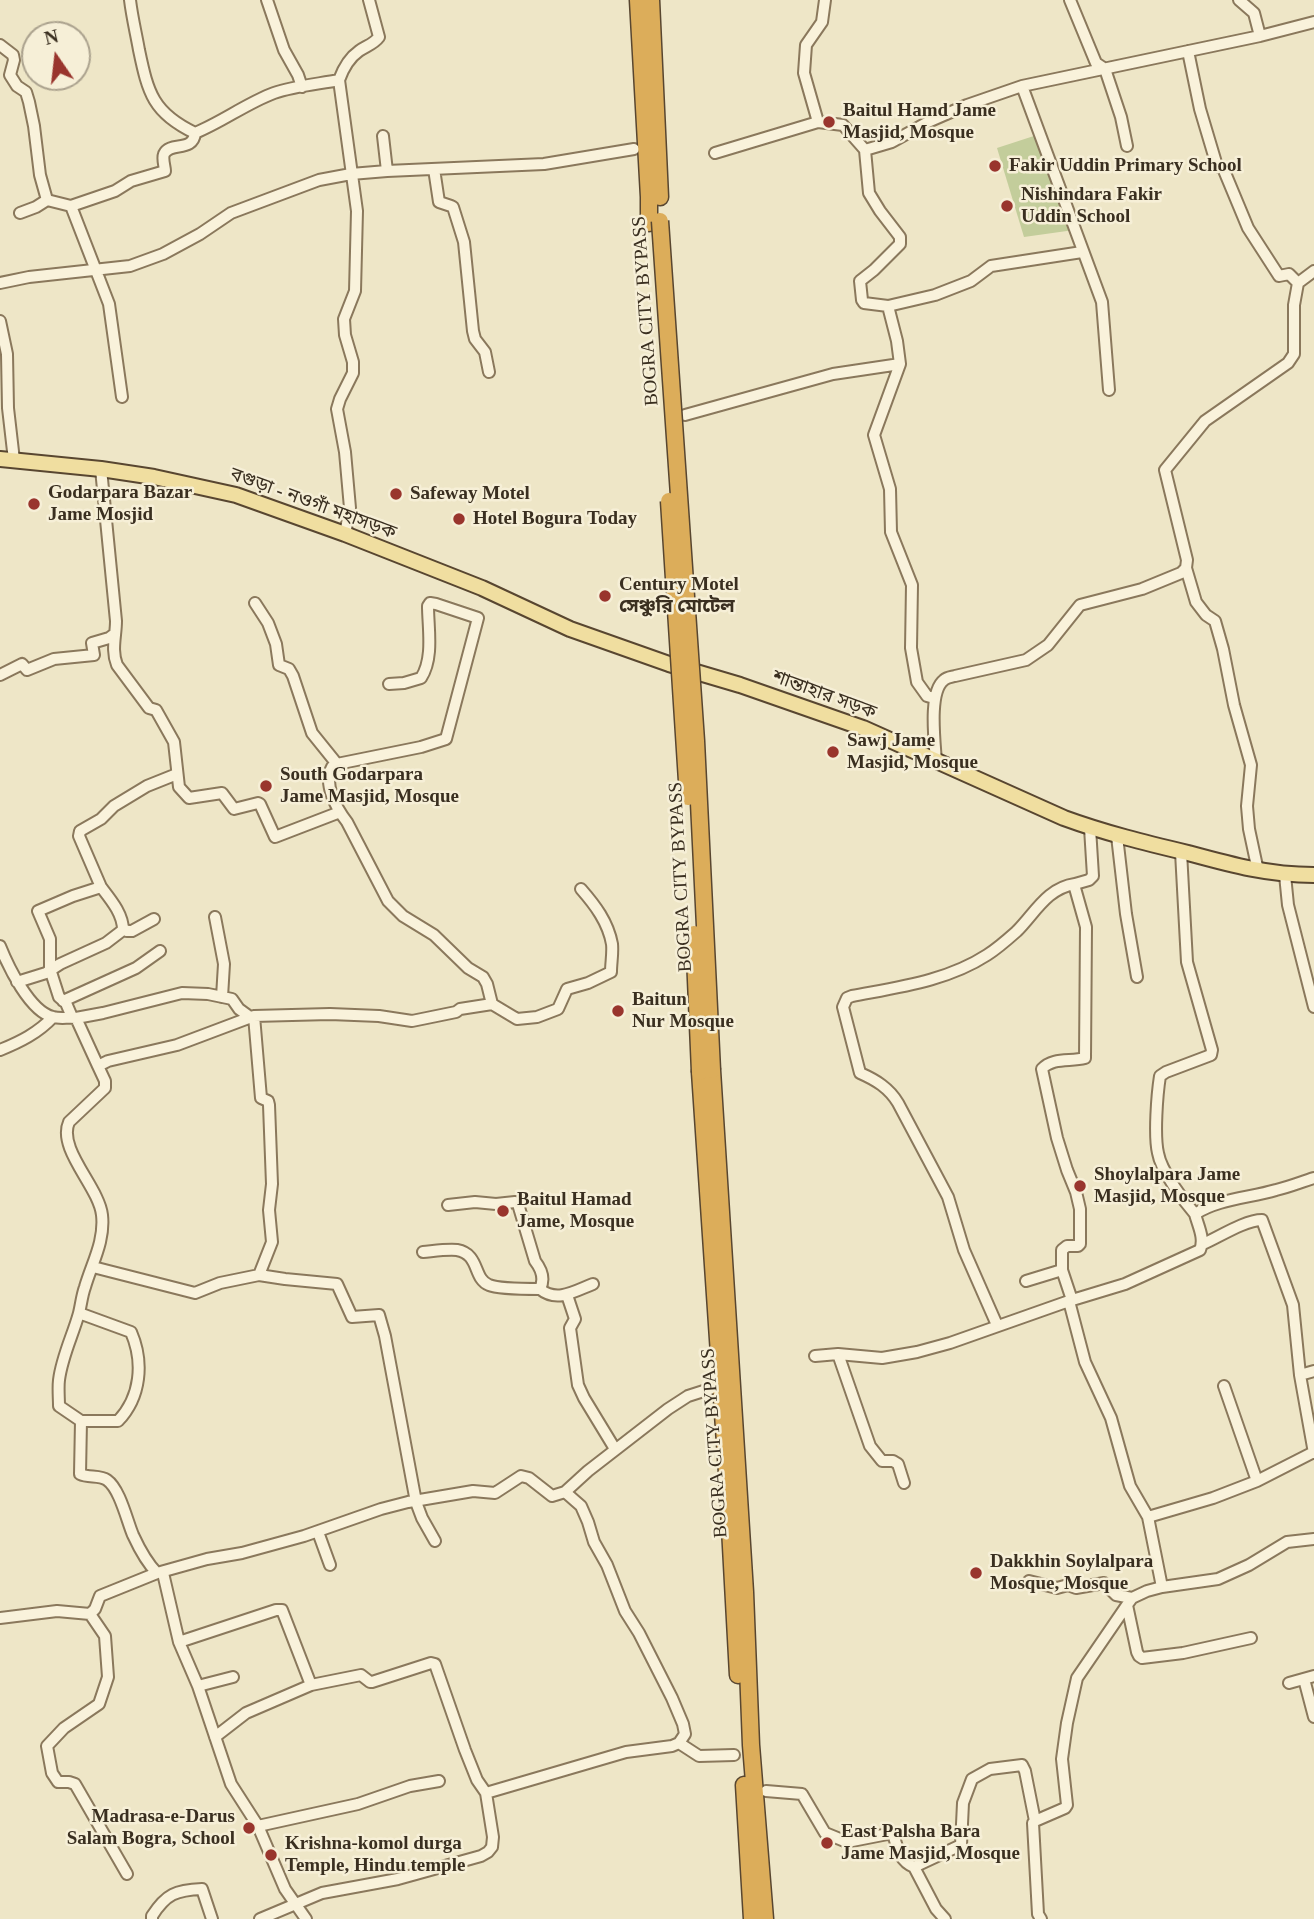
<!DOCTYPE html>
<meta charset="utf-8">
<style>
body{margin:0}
#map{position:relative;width:1314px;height:1919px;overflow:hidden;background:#eee6c7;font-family:"Times New Roman",serif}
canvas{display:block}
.north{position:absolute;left:21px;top:21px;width:70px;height:70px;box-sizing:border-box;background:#f6efd7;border:2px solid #aba28e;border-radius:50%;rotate:346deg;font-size:19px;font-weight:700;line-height:28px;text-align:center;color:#3a2f20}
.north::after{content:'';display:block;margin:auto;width:24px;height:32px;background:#99352d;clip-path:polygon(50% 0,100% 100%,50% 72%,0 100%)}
</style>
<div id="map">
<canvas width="1314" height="1919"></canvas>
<div class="north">N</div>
</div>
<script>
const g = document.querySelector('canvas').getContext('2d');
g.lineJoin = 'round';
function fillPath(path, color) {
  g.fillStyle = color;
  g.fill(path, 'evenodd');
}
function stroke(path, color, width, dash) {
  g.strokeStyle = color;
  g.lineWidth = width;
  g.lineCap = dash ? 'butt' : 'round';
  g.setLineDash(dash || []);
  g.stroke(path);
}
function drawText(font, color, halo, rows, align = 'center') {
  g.font = font + ' "Times New Roman","Noto Sans Bengali",serif';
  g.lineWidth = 5;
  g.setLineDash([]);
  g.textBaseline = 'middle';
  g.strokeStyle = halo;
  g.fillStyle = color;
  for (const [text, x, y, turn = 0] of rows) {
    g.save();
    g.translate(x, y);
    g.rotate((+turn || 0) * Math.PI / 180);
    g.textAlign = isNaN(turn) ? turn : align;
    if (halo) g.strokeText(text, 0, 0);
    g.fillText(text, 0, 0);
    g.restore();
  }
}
const green = new Path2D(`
 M1040,134L1074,230L1024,237L997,148Z`);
const minor = new Path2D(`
 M130,0C132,17 136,33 139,50C148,93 153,113 195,133
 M267,0L284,50L298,75L302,87
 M1070,0L1096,63L1105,69L1121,117L1127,146
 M1239,0L1254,13L1260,36
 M0,45L13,55L14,60L10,75L17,86L26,92L29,102L34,126L40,175L47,200L71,206L109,304L122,397
 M1188,51L1200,109L1217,166L1223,168L1248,228L1279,276L1289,274L1298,283
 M1022,86L1102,302L1109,390
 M818,122L804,73L806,45L822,22L825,0
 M383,136L387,171
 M865,150L892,142L928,122L967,105L1022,86L1260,36L1314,22
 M715,153L818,122L843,125L865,150L869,193L880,211L900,237V244L874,270L860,281L862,300L864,303L888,306L897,341L900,364L874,435L890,489L891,532L912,585L911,648L917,682L927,696L934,698
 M434,169L439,202L451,206L453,207L464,242L473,331L475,339L485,352L489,372
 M71,206L115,191L131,181L165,171C165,167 162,159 164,154C170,141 193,153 195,133C222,122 247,103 274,93C294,86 318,84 339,80
 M20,213L36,207L47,200
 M0,283L29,277L130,266L163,254L200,234L231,213L319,180L351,174L387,171L544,164L634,149
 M888,306L935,295L971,281L991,266L1082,252
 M0,321L7,354L8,408L14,460
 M685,415L833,374L900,364
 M101,469L116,621C116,636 111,650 117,665L149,708L156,710L174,742L179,787L189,798L222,793L234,809L258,803L260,804L275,837L340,812
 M345,534L350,508L345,452L337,409L340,399L353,373V362L345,335L344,319L355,291L357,211L339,80C343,69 349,58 359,51C366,46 374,44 379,37L369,0
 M1186,568L1196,602L1206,615L1215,621L1223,649L1234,705L1251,765L1247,806L1249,829L1258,871
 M255,603L268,623L276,644L279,665L289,669L293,676L312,733L337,764
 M0,675L22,664L27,670L54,659L94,655L92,643L109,638L113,635
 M389,684L404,683L421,678C434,658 428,628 428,606L430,603L436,604L478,618L446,739L421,747L337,764L332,767C323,784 336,808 347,822L388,901L403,916L434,935L468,968L483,977L487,984L492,1004
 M936,762C935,743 928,692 944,680C947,677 951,677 955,676L1026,660L1048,645L1080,605L1142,589L1181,573L1186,568L1187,560L1165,470L1205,421L1288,363L1294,354V305L1298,283L1314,271
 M1117,836L1126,914L1137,977
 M1181,852L1187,962L1212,1050L1211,1055L1166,1072L1160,1076C1157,1095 1154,1136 1158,1153C1161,1171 1183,1200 1195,1214
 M1285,875L1288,905L1314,1007
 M101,887L79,836L80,831L101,819L114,806L147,786L177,774
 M215,917L224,964L222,997
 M124,929L127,931H132L154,919
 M0,946C8,966 30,1012 53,1017C60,1019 69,1017 76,1018L98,1066
 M17,982L46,973L60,964L106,943L123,930C123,914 111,900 101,887L73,896L38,911L50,939V969L59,997L66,1003L72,1017
 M63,1001L136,968L160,951
 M254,1016L261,1098L268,1101L269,1105L272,1184L269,1210L272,1242L259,1275
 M76,1018L103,1013L182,993L208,994L232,999L239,1009L250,1017
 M0,1050C20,1042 38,1033 53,1017
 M448,1205L475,1202L496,1204L515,1202L518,1204L535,1261C542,1270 545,1279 540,1289
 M1203,1244C1219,1237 1245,1220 1262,1220L1293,1305L1300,1375L1314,1453
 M423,1252C434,1251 447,1249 457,1250C480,1254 473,1279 489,1285C498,1289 529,1289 540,1289C557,1303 575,1291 593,1284
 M93,1267L195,1293L220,1283L259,1275L285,1279L337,1284L352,1317L379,1315L385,1336L416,1502L422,1518L435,1541
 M1026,1281L1062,1270
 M567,1295L575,1319L570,1328L578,1385L584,1398L615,1449
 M1072,1300L1062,1270V1250L1067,1246H1078L1080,1244V1209L1076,1192L1067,1170L1057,1138L1042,1069C1053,1057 1070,1062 1085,1058L1086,927L1075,888V884L1089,880L1093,876L1090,828
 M1069,1301L1085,1362L1111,1418L1130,1486L1148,1517L1162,1587
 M79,1313L131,1332C144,1362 141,1397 118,1421H81L59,1406C59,1398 58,1388 59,1380C62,1356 73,1335 79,1313C81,1305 82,1295 85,1287C92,1263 105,1241 102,1215C99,1187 57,1149 69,1122L105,1088V1081L98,1066L108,1061L177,1045L254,1016L330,1014L379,1016L412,1021L456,1012L460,1009L492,1004L517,1019L537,1017L558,1009L567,989L588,983L611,972C611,963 613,953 612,944C608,922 595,905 581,889
 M997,1325L964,1250L948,1197L898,1103C889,1088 876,1080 860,1073L843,1007L847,998L852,996C899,987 947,981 987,955C998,948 1008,939 1017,931C1035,913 1047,888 1075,884
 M838,1354L870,1446L882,1461H893L898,1464L904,1483
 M815,1356L838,1354L882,1358L917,1352L950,1343L1069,1301L1125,1284L1200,1250C1205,1238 1198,1226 1195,1214C1218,1199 1249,1198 1276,1190C1289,1187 1301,1182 1314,1178
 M1300,1375L1314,1371
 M1224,1386L1257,1481
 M81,1421L80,1474C88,1478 100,1475 107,1480C120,1489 127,1521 133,1535C139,1548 147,1563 157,1573
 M565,1492L581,1506L588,1522L594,1542L607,1565L625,1611L639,1633L672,1698L683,1724L685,1734L679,1743
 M1148,1517L1213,1498L1257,1481L1314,1452
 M318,1532L330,1565
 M163,1573L179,1642L198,1686L231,1784L258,1826L285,1889L306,1919
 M1029,1581L1057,1588L1068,1585L1076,1588L1104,1583L1116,1595L1132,1598
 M1127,1605L1137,1652L1139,1656L1142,1658L1183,1653L1251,1638
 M90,1614L105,1636L108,1677L99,1704L64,1728L47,1746L52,1773L58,1782H69L75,1784L127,1874
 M0,1618L57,1611L90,1614L95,1609L100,1596L157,1573L207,1559L242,1553L304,1536L381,1509L408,1502L473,1491L495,1493L521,1476L529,1478L552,1496L565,1492L588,1471L668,1409L688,1396L713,1388
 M179,1642L276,1610H282L311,1685
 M1304,1679L1314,1717
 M1289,1683L1314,1676
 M198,1686L233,1677
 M215,1737L246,1713L311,1685L361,1675L370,1682H372L431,1663L435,1664L465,1750L477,1780L486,1793L493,1837L492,1847L488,1852L481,1856L398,1879L322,1893L260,1919
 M766,1791L802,1794L825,1833L847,1842L893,1833C897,1847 899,1861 914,1867L936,1909L945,1919
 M486,1793L626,1752L672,1746L679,1743L699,1756L734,1755
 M258,1826L358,1804L410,1786L439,1781
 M914,1867L961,1845L963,1803L972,1779L990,1769L1022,1765L1025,1771L1035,1821
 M152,1919V1916C166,1894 176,1890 202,1889L212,1919
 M1041,1919L1038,1914L1033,1823L1035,1821L1065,1808L1067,1805L1062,1759L1067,1723L1077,1678L1127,1605L1132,1598L1147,1591L1162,1587L1218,1579L1249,1565L1287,1542L1314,1539`);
const major = new Path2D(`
 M0,459L101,469L154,477L236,495L345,534L482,588L570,629L669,664L740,685L863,728L1064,818C1105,833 1146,843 1188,853C1232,865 1268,875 1314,875`);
const highway = new Path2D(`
 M638,0L649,197V223
 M651,0L660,197
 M712,1070L745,1592L751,1745L765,1919
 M700,1072L727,1473L738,1675
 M744,1785L752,1919`);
const highwayBridge = new Path2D(`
 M660,221L696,741L712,1070
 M669,501L688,797
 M694,934L700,1072`);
const markers = [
 [829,122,7,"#99352d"],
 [995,166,7,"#99352d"],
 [1007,206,7,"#99352d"],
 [396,494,7,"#99352d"],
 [34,504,7,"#99352d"],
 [459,519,7,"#99352d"],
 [605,596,7,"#99352d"],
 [833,752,7,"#99352d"],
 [266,786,7,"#99352d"],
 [618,1011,7,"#99352d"],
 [1080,1186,7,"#99352d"],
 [503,1211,7,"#99352d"],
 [976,1573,7,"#99352d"],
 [249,1828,7,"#99352d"],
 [827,1843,7,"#99352d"],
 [271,1855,7,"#99352d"]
];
const poiNames = [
 ["Baitul Hamd Jame",843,111],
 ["Masjid, Mosque",843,133],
 ["Fakir Uddin Primary School",1009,166],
 ["Nishindara Fakir",1021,195],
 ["Uddin School",1021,217],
 ["Godarpara Bazar",48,493],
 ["Jame Mosjid",48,515],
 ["Safeway Motel",410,494],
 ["Hotel Bogura Today",473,519],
 ["Century Motel",619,585],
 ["সেঞ্চুরি মোটেল",619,607],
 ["Sawj Jame",847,741],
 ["Masjid, Mosque",847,763],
 ["South Godarpara",280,775],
 ["Jame Masjid, Mosque",280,797],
 ["Baitun",632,1000],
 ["Nur Mosque",632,1022],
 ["Shoylalpara Jame",1094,1175],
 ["Masjid, Mosque",1094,1197],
 ["Baitul Hamad",517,1200],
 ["Jame, Mosque",517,1222],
 ["Dakkhin Soylalpara",990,1562],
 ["Mosque, Mosque",990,1584],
 ["Madrasa-e-Darus",235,1817,"right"],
 ["Salam Bogra, School",235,1839,"right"],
 ["East Palsha Bara",841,1832],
 ["Jame Masjid, Mosque",841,1854],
 ["Krishna-komol durga",285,1844],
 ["Temple, Hindu temple",285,1866]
];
const streetNames = [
 ["BOGRA CITY BYPASS",646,311,-94],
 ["বগুড়া - নওগাঁ মহাসড়ক",313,504,20],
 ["শান্তাহার সড়ক",824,695,20],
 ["BOGRA CITY BYPASS",681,877,-93],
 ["BOGRA CITY BYPASS",715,1443,-94]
];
fillPath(green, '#c3cd9b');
stroke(minor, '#8a785c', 14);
stroke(major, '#584630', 18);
stroke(highway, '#584630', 19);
stroke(minor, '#f9f2db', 10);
stroke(major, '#f0dea0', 14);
stroke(highway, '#dcad5a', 16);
stroke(highwayBridge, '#584630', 19, []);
stroke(highwayBridge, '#dcad5a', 16);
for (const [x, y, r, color] of markers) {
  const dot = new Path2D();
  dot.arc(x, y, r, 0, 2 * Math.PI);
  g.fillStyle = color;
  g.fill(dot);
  stroke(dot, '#f6efd7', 2.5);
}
drawText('bold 19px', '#3a2f20', '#f6efd7', poiNames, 'left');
drawText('19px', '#3a2f20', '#f6efd7', streetNames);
</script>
